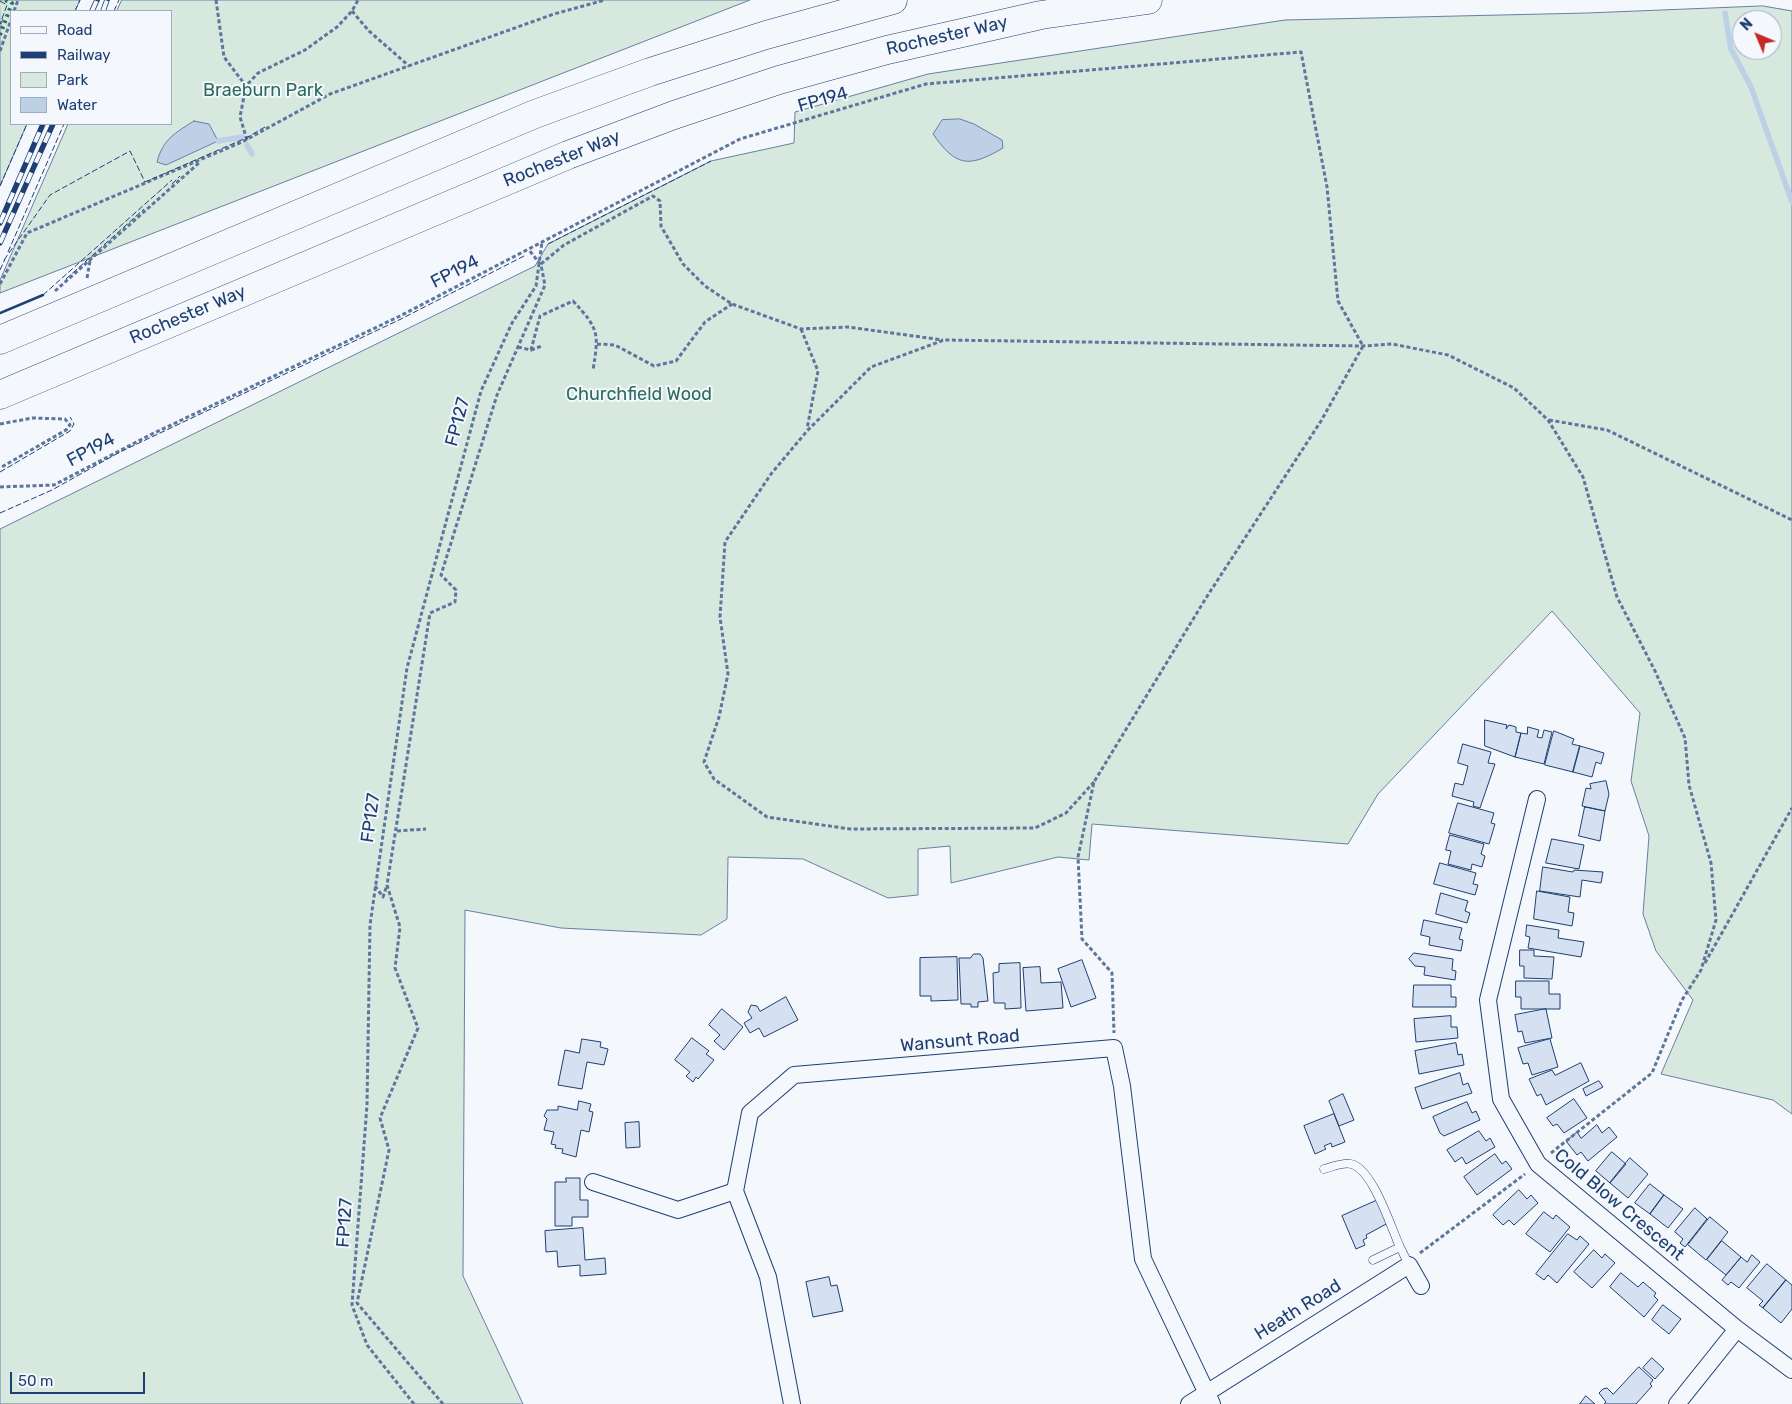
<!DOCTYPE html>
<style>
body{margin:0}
#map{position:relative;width:1792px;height:1404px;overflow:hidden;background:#f4f7fb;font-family:Rubik,sans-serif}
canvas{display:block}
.legend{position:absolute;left:10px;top:10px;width:162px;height:115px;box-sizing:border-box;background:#f4f7fb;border:1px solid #9eadc5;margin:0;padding:6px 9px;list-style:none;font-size:15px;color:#1d3f73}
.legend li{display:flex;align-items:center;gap:10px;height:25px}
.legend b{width:25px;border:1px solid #9eadc5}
.north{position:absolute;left:1732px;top:10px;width:50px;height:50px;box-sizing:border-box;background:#f4f7fb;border:1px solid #9eadc5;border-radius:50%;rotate:315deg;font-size:14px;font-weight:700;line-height:20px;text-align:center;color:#1d3f73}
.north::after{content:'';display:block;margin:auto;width:18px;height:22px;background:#c62828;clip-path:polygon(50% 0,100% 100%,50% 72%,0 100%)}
.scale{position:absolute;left:10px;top:1372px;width:135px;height:22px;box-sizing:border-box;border:2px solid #1d3f73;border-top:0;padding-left:6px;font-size:15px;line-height:18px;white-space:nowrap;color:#1d3f73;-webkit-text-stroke:4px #f4f7fb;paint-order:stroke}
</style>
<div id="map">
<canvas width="1792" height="1404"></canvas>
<ul class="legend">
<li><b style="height:6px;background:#f4f7fb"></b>Road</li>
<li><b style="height:6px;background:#1d3f73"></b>Railway</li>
<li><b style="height:14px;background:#d7e8df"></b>Park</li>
<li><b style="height:14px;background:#bed0e5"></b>Water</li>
</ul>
<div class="north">N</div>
<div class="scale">50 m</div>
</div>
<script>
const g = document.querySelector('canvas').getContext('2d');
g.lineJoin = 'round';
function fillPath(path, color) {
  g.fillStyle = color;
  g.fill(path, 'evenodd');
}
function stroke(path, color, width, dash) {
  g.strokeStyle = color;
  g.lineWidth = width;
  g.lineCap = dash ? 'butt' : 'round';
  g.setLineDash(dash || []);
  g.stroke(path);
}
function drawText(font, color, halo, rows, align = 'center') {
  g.font = font + ' Rubik,sans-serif';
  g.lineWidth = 4;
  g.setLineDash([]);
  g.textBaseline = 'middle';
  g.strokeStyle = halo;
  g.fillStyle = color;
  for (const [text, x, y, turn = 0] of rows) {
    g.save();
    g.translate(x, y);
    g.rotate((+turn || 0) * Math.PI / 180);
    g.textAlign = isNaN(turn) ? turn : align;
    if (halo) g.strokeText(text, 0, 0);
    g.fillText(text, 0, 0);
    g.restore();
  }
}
const green = new Path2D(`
 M0,0H80L75,11H11V124H27L0,186V28L3,19L0,24Z
 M122,0H750L0,293V280L68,124H171V11H117Z
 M1763,6L1792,11V1114L1773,1100L1661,1074L1693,1000L1656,951L1643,914L1649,836L1631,781L1640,713L1552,611L1378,794L1348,844L1092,824L1089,860L1058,857L951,883L950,846L918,849V895L888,898L803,859L728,857L727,919L701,935L561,928L465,910L463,1276L523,1404H0V529L535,266L548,244L711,161L794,143L795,112L928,74L1285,20L1587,13ZM1742,20H1772V50H1742Z`);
const water = new Path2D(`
 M960,119L974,124L1002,140L1003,148C969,168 956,167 933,134L942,120Z
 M194,121L209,124L218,141L166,165L157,162C163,139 175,133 194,121Z`);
const stream = new Path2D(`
 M1725,13L1731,49L1751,87L1792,202
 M218,141L242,137
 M247,145L252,154`);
const building = new Path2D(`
 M1485,720L1507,725L1506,729L1509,725L1516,727V732L1521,733L1515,757L1485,746Z
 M1528,727L1539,730L1537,737L1542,738L1544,730L1552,732L1544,764L1515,757L1521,733L1527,734Z
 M1554,731L1574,739L1572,744L1580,746L1573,772L1545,765Z
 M1463,744L1491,752L1488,763L1495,764L1480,808L1473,806L1474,802L1452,796L1455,783L1463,785L1468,766L1458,763Z
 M1580,746L1604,753L1601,764L1596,762L1592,777L1573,772Z
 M1606,781L1609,794L1605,811L1582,806L1586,788L1591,789L1590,784Z
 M1458,803L1494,813L1491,823L1495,824L1489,844L1449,833Z
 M1585,807L1605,811L1600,841L1579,836Z
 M1450,835L1484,844L1481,854L1485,856L1482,867L1472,864L1471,870L1448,864L1451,851L1446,850Z
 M1552,839L1584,845L1579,869L1546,863Z
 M1440,863L1476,873L1473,884L1478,885L1475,895L1434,884Z
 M1543,867L1573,872L1574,870L1603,872L1601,883L1582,880L1580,897L1540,891Z
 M1537,891L1570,897L1568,912L1574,913L1572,926L1534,919Z
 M1441,893L1468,901L1465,911L1470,913L1467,923L1436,914Z
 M1424,920L1462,928L1459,939L1463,940L1461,951L1429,945L1430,937L1421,935Z
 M1527,925L1559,930L1558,938L1584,942L1581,957L1528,948L1530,937L1526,936Z
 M1520,950H1534V956L1554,957L1552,979L1524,978V966H1520Z
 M1414,953L1453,959L1452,970L1456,971L1455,980L1424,975L1425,967L1415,966L1409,959Z
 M974,954H980L983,958L988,1001L978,1002V1007H971V1004H961L959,958H970Z
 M957,957L958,1000L931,1001V996H920V958Z
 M1082,960L1096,998L1071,1007L1058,969Z
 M1020,963L1021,1008L1005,1009V1003H994L993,973L999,972V964Z
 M1040,967L1041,983L1061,982L1063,1008L1026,1011L1023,968Z
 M1516,981H1549V994H1560V1009H1521V997H1516Z
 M1414,985H1451V997H1456V1007H1413Z
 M786,997L798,1020L764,1037L759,1028L750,1033L744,1023L752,1018L748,1012L751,1005L757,1006L760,1011Z
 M722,1009L743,1027L724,1050L714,1041L720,1035L709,1025Z
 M1546,1009L1552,1038L1525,1043L1522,1031L1518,1032L1515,1015Z
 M1451,1016V1027H1457L1458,1038L1416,1042L1414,1019Z
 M692,1038L709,1051L706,1054L714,1060L698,1079L696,1077L693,1082L686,1076L690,1072L675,1060Z
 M582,1039L601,1042L600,1047L608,1049L604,1065L587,1062L582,1089L558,1085L565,1050L579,1053Z
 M1550,1039L1558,1067L1532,1075L1528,1063L1523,1064L1518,1048Z
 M1456,1043L1458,1055L1462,1054L1464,1065L1419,1074L1415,1051Z
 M1581,1063L1589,1081L1546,1105L1541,1094L1537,1096L1529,1079L1552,1070L1555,1075Z
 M1460,1073L1463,1085L1468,1083L1472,1093L1422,1109L1415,1088Z
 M1599,1081L1603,1087L1586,1096L1583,1089Z
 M1343,1094L1354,1120L1339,1126L1329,1101Z
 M1574,1099L1587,1118L1564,1133L1557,1124L1553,1126L1547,1118Z
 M579,1101L591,1104L589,1111L593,1112L589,1132L581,1130L576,1157L562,1153L563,1149L555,1148L556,1145L551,1144L554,1132L544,1130L547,1119L544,1116L547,1110H558V1106L577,1110Z
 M1467,1102L1472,1113L1476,1111L1480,1120L1444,1136L1440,1133L1433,1117Z
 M1334,1114L1345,1142L1332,1147L1331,1143L1324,1146L1326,1149L1315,1154L1304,1126Z
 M639,1122L640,1147L626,1148L625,1123Z
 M1597,1125L1602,1133L1609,1127L1617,1137L1588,1161L1581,1152L1577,1155L1566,1141L1577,1132L1581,1138Z
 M1479,1131L1486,1141L1490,1138L1495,1147L1466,1164L1462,1157L1455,1162L1447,1150Z
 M1612,1152L1626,1164L1610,1183L1596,1171Z
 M1495,1154L1502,1164L1506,1161L1512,1169L1477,1195L1464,1177Z
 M1630,1158L1648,1174L1628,1198L1610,1183Z
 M566,1178H580V1200H588V1217H572V1226H555V1182H566Z
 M1650,1184L1664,1195L1650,1214L1635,1203Z
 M1519,1190L1527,1199L1531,1195L1538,1203L1514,1225L1509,1220L1503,1225L1493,1215Z
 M1664,1195L1683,1209L1668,1228L1650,1214Z
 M1378,1200L1388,1223L1366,1235L1367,1238L1363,1240L1365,1245L1356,1249L1342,1216Z
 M1695,1208L1707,1219L1685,1247L1680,1243L1683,1239L1675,1232Z
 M1544,1212L1553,1219L1556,1215L1570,1227L1550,1252L1526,1234Z
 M1710,1217L1728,1232L1706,1260L1688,1245Z
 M583,1228L585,1260L605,1258L606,1274L580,1276V1265L558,1267L557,1251L546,1252L545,1231Z
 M1568,1234L1577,1240L1580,1236L1589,1244L1557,1283L1548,1275L1544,1280L1536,1274Z
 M1722,1241L1741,1257L1726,1275L1707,1260Z
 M1594,1250L1602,1258L1605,1254L1615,1263L1592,1288L1574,1272Z
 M1752,1255L1760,1262L1739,1288L1731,1282L1728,1285L1722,1280L1741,1257L1747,1262Z
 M1767,1264L1786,1280L1763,1308L1759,1305L1763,1301L1747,1288Z
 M1621,1273L1638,1287L1643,1282L1656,1293L1654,1296L1658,1300L1644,1317L1610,1287Z
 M829,1277L831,1286L837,1285L843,1311L813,1317L806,1282Z
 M1786,1280L1792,1285V1309L1781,1323L1763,1308Z
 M1663,1305L1681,1319L1669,1334L1652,1320Z
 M1652,1358L1664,1369L1655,1379L1643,1368Z
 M1639,1367L1653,1380L1650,1384L1652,1386L1636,1404H1604L1606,1402L1599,1393L1603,1389L1607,1388L1613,1394Z
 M1586,1396L1595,1404H1580Z`);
const path = new Path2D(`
 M216,0L224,57L246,86
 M14,11L18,0
 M352,11L369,31L409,66
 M0,51L11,20
 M247,140L240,117L246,86L258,73L305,50L337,27L352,11L358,0
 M541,264L564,245L653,196L660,201L661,226L683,264L705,286L732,304L801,329L848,327L943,340
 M87,278L90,261
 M0,284L27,233L242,142L330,94L554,14L605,0
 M55,291L200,162
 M801,329L818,371L807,429
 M597,344L615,345L654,366L676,361L705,322L732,304
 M518,347L531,350L540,316L573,301C599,329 599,333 593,370
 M531,350L542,346
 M1549,420L1607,430L1792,520
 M0,424L32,418L65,419L70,425L66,430L0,468
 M0,487L54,485L148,436L398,317L740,139L926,84L1301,52L1327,187L1338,301L1363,346L1321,421L1206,598L1094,782L1078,857L1082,939L1112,973L1114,1033
 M1094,782L1066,813L1035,828L850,829L767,817L714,779L704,762L719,717L728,674L720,617L725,542L771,474L807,431L871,367L944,340L1363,346L1392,344L1448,355L1514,388L1548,420L1583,477L1617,597L1655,671L1685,738L1689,785L1711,863L1716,920L1701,970L1682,1000L1652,1073L1551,1153
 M397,831L426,829
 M375,886L383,897L387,885
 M1705,963L1792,808
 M1420,1253L1525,1174
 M414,1404L367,1345L352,1305L367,1105L370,925L407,668L481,391L512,323L536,286L542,242
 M443,1404L357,1303L389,1150L380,1118L418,1028L395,968L400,927L387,885L430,613L455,602L456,590L441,575L497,395L545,285L541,265L529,250`);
const lane = new Path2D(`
 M1324,1169C1332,1167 1343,1162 1351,1164C1373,1169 1391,1228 1400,1247
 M1373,1260L1400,1247L1409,1265`);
const street = new Path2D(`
 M1537,799L1488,1000L1501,1099L1538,1164L1737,1329L1792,1370
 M593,1182L678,1210L735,1191
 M792,1404L768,1277L735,1191L750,1113L794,1075L1114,1048L1122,1086L1143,1259L1212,1404
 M1189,1404L1409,1265L1421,1286
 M1677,1404L1737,1329`);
const highway = new Path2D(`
 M0,340L535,114L650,72L766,35L893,0
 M0,395L568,155L674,115L779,80L887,50L1041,15L1148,0`);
const rail = new Path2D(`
 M92,11L97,0
 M103,11L107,0
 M0,223L43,124
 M0,243L53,124`);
const hedge = new Path2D(`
 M0,35L12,3L5,0`);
const fence = new Path2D(`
 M0,1L7,5L0,24
 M75,11L80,0
 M114,11L119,0
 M172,184L180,176
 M0,186L27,124
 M548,244L711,161
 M8,252L64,124
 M4,260L50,195L130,151L145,182L246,138L265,127
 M0,270L5,259
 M66,279L144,209
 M43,295L172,180
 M0,472L70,431L74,424L70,417
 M0,513L52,490L120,452L399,320L526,255`);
const wall = new Path2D(`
 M0,313L43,295`);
const streetNames = [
 ["Rochester Way",947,36,-13],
 ["FP194",823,100,-16],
 ["Rochester Way",562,159,-22],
 ["FP194",455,272,-27],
 ["Rochester Way",188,315,-23],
 ["FP127",458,422,-75],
 ["FP194",91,450,-28],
 ["FP127",371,818,-82],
 ["Wansunt Road",960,1041,-5],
 ["Cold Blow Crescent",1619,1205,40],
 ["FP127",345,1223,-86],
 ["Heath Road",1298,1310,-32]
];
const parkNames = [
 ["Braeburn Park",263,91],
 ["Churchfield Wood",639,395]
];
fillPath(green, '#d7e8df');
stroke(green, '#687fa3', 1);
fillPath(water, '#bed0e5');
stroke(water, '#687fa3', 1);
stroke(stream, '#bed0e5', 5.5);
fillPath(building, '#d5e0f0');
stroke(building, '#1d3f73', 1);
stroke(lane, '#1d3f73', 9);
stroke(street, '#1d3f73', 18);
stroke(highway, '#1d3f73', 29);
stroke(path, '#5e769c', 3, [4, 2.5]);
stroke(lane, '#f4f7fb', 8);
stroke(street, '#f4f7fb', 16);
stroke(highway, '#f4f7fb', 28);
stroke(rail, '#1d3f73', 5.5);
stroke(rail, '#f4f7fb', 4, [11]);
stroke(hedge, '#2c6c60', 4, [2.5, 4]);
stroke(fence, '#1d3f73', 1, [6, 2.5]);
stroke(wall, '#1d3f73', 2.5);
drawText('18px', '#1d3f73', '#f4f7fb', streetNames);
drawText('18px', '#2c6c60', '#f4f7fb', parkNames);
</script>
